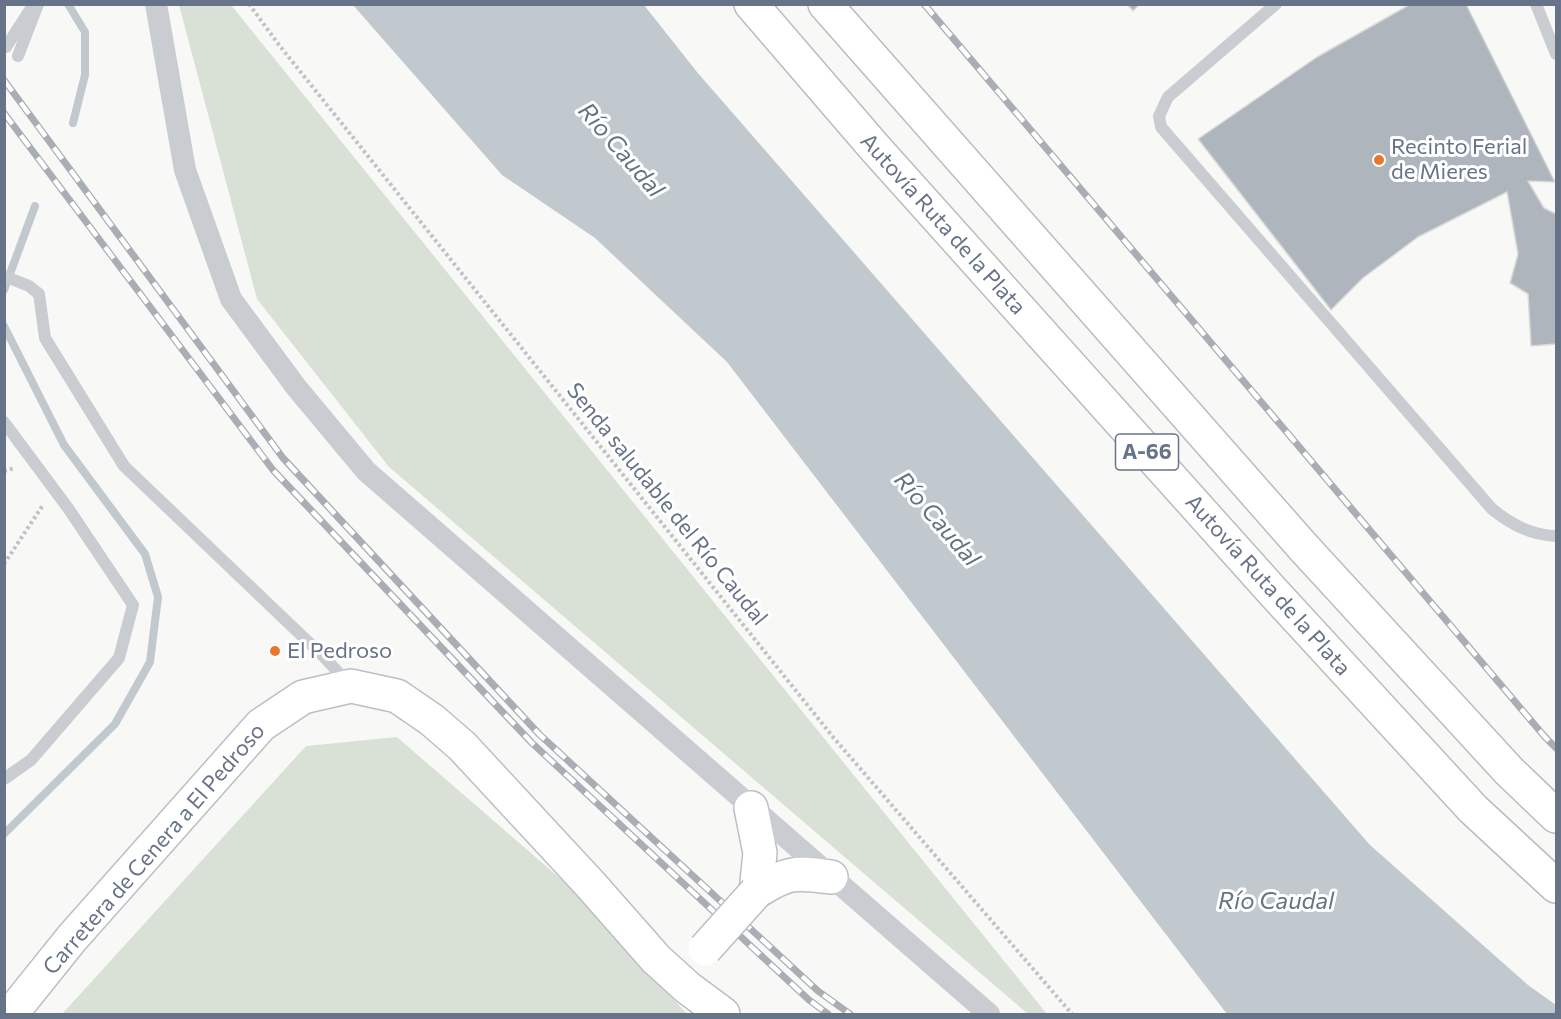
<!DOCTYPE html>
<meta charset="utf-8">
<style>
body{margin:0}
#map{position:relative;width:1561px;height:1019px;overflow:hidden;background:#f8f9f6;font-family:Commissioner,sans-serif}
canvas{display:block}
.frame{position:absolute;inset:0;border:6px solid #677388;pointer-events:none}
</style>
<div id="map">
<canvas width="1561" height="1019"></canvas>
<div class="frame"></div>
</div>
<script>
const g = document.querySelector('canvas').getContext('2d');
g.lineJoin = 'round';
function fillPath(path, color) {
  g.fillStyle = color;
  g.fill(path, 'evenodd');
}
function stroke(path, color, width, dash) {
  g.strokeStyle = color;
  g.lineWidth = width;
  g.lineCap = dash ? 'butt' : 'round';
  g.setLineDash(dash || []);
  g.stroke(path);
}
function drawText(font, color, halo, rows, align = 'center') {
  g.font = font + ' Commissioner,sans-serif';
  g.lineWidth = 6;
  g.setLineDash([]);
  g.textBaseline = 'middle';
  g.strokeStyle = halo;
  g.fillStyle = color;
  for (const [text, x, y, turn = 0] of rows) {
    g.save();
    g.translate(x, y);
    g.rotate((+turn || 0) * Math.PI / 180);
    g.textAlign = isNaN(turn) ? turn : align;
    if (halo) g.strokeText(text, 0, 0);
    g.fillText(text, 0, 0);
    g.restore();
  }
}
const green = new Path2D(`
 M179,5H231L1047,1014H1028L389,467L257,299Z
 M397,737L577,893L687,1014H62L306,746Z`);
const water = new Path2D(`
 M353,5H644L697,72L1370,845L1528,985L1556,1005V1014H1227L727,362L595,238L502,175Z`);
const stream = new Path2D(`
 M68,4L85,32V75L73,123
 M4,290L35,206
 M4,326L64,445L145,554L158,597L150,662L115,724L4,834`);
const building = new Path2D(`
 M1127,4H1140L1133,11Z
 M1466,4L1555,182L1528,181L1544,208L1556,214V344L1531,346L1528,294L1510,283L1518,254L1507,192L1418,237L1363,278L1331,310L1198,139L1317,57L1409,5Z`);
const path = new Path2D(`
 M249,4L279,45L833,737L1072,1014
 M4,471L15,468
 M4,564L43,505`);
const lane = new Path2D(`
 M1276,4L1168,97L1159,116L1161,127L1492,509C1512,525 1531,535 1556,536
 M1536,4L1556,54
 M6,47L30,10
 M18,56L38,4
 M4,276L29,286L39,294L45,338L124,466L324,657L349,684
 M4,422L68,508L133,605L119,658L31,760L4,779`);
const street = new Path2D(`
 M156,4L185,170L231,299L296,387L366,471L989,1014`);
const secondary = new Path2D(`
 M751,808L760,853L756,892
 M756,892C787,872 795,872 831,877
 M11,1014L72,938L261,725L303,697L351,686L397,696L432,720L462,746L590,884L656,959L688,988L723,1014`);
const highway = new Path2D(`
 M751,4L875,148L1275,594L1473,809L1556,886
 M825,4L1304,548L1509,771L1556,816`);
const rail = new Path2D(`
 M924,4L1545,737L1556,748
 M4,80L283,458L539,734L818,991L850,1014
 M4,113L273,470L532,743L809,1000L828,1014`);
const secondaryBridge = new Path2D(`
 M705,949L756,892`);
const markers = [
 [1379,160,6,"#e67829"],
 [275,651,6,"#e67829"]
];
const shields = [
 [1147,452,63]
];
const shieldNames = [
 ["A-66",1147,452]
];
const poiNames = [
 ["Recinto Ferial",1391,147],
 ["de Mieres",1391,172],
 ["El Pedroso",287,651]
];
const streetNames = [
 ["Autovía Ruta de la Plata",943,224,48],
 ["Senda saludable del Río Caudal",667,504,51],
 ["Autovía Ruta de la Plata",1268,585,48],
 ["Carretera de Cenera a El Pedroso",154,849,-49]
];
const waterNames = [
 ["Río Caudal",621,150,49],
 ["Río Caudal",937,519,49],
 ["Río Caudal",1276,901]
];
fillPath(green, '#d9e1d7');
fillPath(water, '#c1c9cf');
stroke(stream, '#c1c9cf', 8);
fillPath(building, '#afb5bd');
stroke(building, '#dadbd8', 1.5);
stroke(secondary, '#bbbfc4', 36);
stroke(highway, '#b9bcc0', 36);
stroke(path, '#c0c2c5', 4, [3, 3]);
stroke(lane, '#c9ccd0', 12);
stroke(street, '#c9ccd0', 22);
stroke(secondary, '#fff', 33);
stroke(highway, '#fff', 33);
stroke(rail, '#a9adb4', 7);
stroke(rail, '#fff', 4.5, [14]);
stroke(secondaryBridge, '#bbbfc4', 36, []);
stroke(secondaryBridge, '#fff', 33);
for (const [x, y, r, color] of markers) {
  const dot = new Path2D();
  dot.arc(x, y, r, 0, 2 * Math.PI);
  g.fillStyle = color;
  g.fill(dot);
  stroke(dot, '#fff', 2);
}
for (const [x, y, w] of shields) {
  const box = new Path2D();
  box.roundRect(x - w / 2, y - 18, w, 36, 4.5);
  g.fillStyle = '#fff';
  g.fill(box);
  stroke(box, '#677388', 1.5);
}
drawText('bold 21px', '#677388', null, shieldNames);
drawText('22px', '#677388', '#fff', poiNames, 'left');
drawText('22px', '#677388', '#fff', streetNames);
drawText('italic 24px', '#637483', '#fff', waterNames);
</script>
